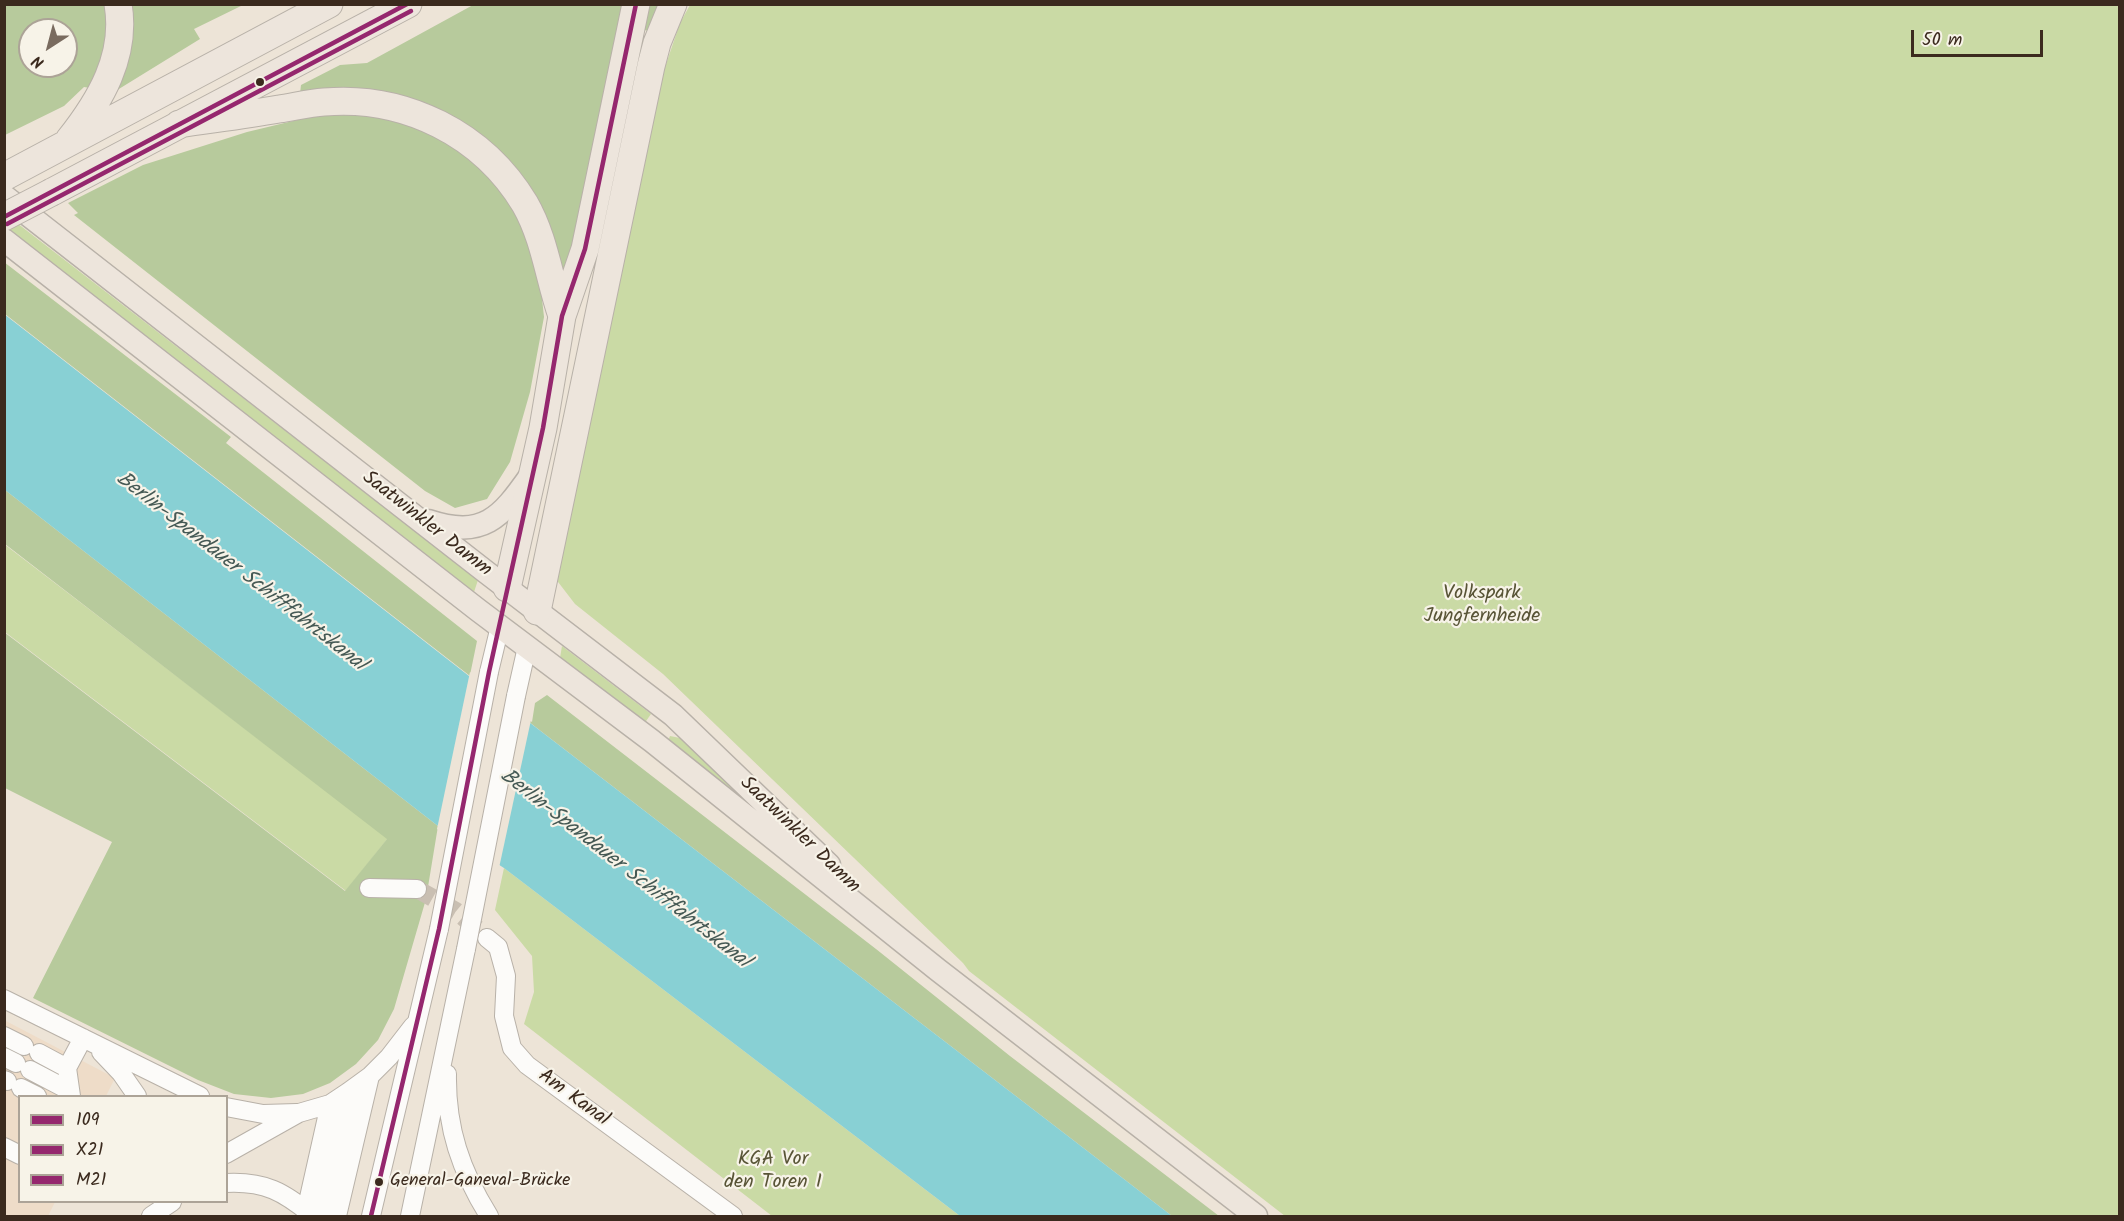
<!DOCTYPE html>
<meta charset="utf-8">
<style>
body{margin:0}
#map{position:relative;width:2124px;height:1221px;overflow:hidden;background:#ede4d7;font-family:Kalam,sans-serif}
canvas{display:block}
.frame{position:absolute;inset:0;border:6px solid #3b2a1e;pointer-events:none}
.legend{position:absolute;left:18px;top:1095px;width:210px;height:108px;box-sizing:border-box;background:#f7f3e8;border:2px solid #aca397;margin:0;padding:8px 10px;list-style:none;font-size:18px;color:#3b2a1e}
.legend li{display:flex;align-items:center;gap:12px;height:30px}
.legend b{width:30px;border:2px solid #aca397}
.north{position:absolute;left:18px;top:18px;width:60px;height:60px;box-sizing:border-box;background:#f7f3e8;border:2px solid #aca397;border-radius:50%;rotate:216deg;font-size:16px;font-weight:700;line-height:24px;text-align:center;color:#3b2a1e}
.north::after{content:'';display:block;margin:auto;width:21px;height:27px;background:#796b5f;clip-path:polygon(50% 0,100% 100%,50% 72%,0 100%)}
.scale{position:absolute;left:1911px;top:30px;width:132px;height:27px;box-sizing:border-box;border:3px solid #3b2a1e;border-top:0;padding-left:8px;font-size:18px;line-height:21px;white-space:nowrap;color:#3b2a1e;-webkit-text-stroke:4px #f7f3e8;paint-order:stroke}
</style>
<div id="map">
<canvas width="2124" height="1221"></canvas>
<div class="frame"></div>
<ul class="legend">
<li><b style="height:8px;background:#95276e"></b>109</li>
<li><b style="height:8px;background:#95276e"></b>X21</li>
<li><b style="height:8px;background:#95276e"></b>M21</li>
</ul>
<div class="north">N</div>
<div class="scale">50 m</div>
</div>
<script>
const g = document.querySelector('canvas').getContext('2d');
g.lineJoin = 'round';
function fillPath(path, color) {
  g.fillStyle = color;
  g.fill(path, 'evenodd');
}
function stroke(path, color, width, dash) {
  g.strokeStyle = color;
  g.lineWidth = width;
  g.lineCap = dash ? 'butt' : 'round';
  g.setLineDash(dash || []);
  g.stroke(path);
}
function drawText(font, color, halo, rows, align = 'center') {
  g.font = font + ' Kalam,sans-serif';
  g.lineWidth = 4.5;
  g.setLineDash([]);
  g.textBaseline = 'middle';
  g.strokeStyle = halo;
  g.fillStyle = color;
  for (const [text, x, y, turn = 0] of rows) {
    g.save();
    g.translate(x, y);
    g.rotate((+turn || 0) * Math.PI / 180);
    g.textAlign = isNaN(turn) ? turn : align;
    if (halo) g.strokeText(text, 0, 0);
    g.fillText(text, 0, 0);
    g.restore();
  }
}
const built = new Path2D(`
 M4,1020L115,1078L106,1096H20V1202H55L48,1216H5Z`);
const green = new Path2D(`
 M690,5H2119V1216H1285L969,971L963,963L663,674L575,604L555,578L663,73L680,23Z
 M4,213L478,580L474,592L5,226Z
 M4,544L388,838L346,891L5,632Z
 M562,646L651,714L644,724L560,658Z
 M670,736L680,738L751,805L748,809L668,741Z
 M504,868L960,1216H772L524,1024L534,992L532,956L495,910Z`);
const forest = new Path2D(`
 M4,5H243L194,29L200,39L114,92L84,87L64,106L5,135ZM30,30H66V66H30Z
 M473,5H662L651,31L621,27L569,267L539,271L544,317L530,392L510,462L487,499L455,508L425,491L74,215L78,213L68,203L143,165L247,132L297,120L301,85L340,65L367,63Z
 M4,262L231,437L226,443L477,641L470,675L532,722L535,703L547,695L876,949L1010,1056L1219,1216H1172L542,732L5,314Z
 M5,490L438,826L426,899L394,1009L378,1040L356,1064L330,1083L303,1094L271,1098L234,1094L198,1080L33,998L112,842L5,788L4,632L345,891L387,839L5,544Z`);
const water = new Path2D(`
 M4,314L469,676L1172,1216H960L504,868L438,826L5,490Z`);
const pier = new Path2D(`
 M470,672L531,720L499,868L437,829Z`);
const minorTunnel = new Path2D(`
 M417,889L456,911L482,933`);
const minor = new Path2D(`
 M489,672L500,626
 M516,696L527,647
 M369,888L417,889
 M487,938L498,947L506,976L504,1016L512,1048L527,1065L733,1216
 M4,999L200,1096
 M4,1036L24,1046
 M101,1052L121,1073L137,1096
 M39,1053L67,1068
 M4,1057L16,1063
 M30,1070L70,1091
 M447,1074C446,1128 461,1171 489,1216
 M4,1080L7,1081
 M21,1088L37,1096
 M71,1096L67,1068L83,1038
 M226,1107L263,1114L297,1113
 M4,1147L20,1155
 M226,1154L299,1113L330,1104L348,1092L370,1076L389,1057L413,1026
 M226,1183C265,1181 284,1192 313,1216
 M306,1211L330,1104
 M151,1216L172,1202
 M321,1216L348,1092
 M337,1216L370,1076
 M371,1216L439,929
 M410,1216L466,949`);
const major = new Path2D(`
 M4,196L486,572L673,715L829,865
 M4,240L478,610L652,741L938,970L1256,1216
 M428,521C483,539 501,518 531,475`);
const highway = new Path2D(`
 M179,124C212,119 245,115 279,109C293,107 309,103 324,102C405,95 483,134 525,204C545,239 549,279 562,316
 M69,140C100,101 127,56 118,4
 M4,177L329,4
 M52,192L408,4
 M507,588L543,428L562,316L585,249L636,4
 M537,611L651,66L657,43L673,4`);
const minorBridge = new Path2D(`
 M439,929L489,672
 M466,949L516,696`);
const highwayBridge = new Path2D(`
 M4,217L52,192`);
const bus1 = new Path2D(`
 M371,1216L439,929L489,672L543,428L562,316L585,249L636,4`);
const bus2 = new Path2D(`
 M4,217L407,4`);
const bus3 = new Path2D(`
 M7,224L411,11`);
const markers = [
 [260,82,5,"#3b2a1e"],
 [379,1182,5,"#3b2a1e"]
];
const busNames = [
 ["General-Ganeval-Brücke",390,1182]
];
const streetNames = [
 ["Saatwinkler Damm",426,525,38],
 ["Saatwinkler Damm",799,836,44],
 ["Am Kanal",573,1099,36]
];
const parkNames = [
 ["Volkspark",1482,595],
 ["Jungfernheide",1482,618],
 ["KGA Vor",773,1161],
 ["den Toren I",773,1184]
];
const waterNames = [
 ["Berlin-Spandauer Schifffahrtskanal",240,573,38],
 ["Berlin-Spandauer Schifffahrtskanal",624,870,38]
];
fillPath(built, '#eedcc8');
fillPath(green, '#cadaa5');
fillPath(forest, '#b7ca9c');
fillPath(water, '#88d0d4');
fillPath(pier, '#ede4d7');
stroke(minorTunnel, '#c9bfb2', 18, [18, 9]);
stroke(minor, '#b8b1a8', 20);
stroke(major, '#b8b1a8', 25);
stroke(highway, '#b8b1a8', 29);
stroke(minor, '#fcfbf9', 18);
stroke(major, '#ede5dc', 22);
stroke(highway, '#ede5dc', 27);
stroke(minorBridge, '#b8b1a8', 20, []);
stroke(highwayBridge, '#b8b1a8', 29, []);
stroke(minorBridge, '#fcfbf9', 18);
stroke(highwayBridge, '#ede5dc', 27);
stroke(bus1, '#95276e', 4.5);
stroke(bus2, '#95276e', 4.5);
stroke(bus3, '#95276e', 4.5);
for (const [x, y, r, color] of markers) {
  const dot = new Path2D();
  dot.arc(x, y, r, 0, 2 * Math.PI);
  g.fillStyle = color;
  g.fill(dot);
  stroke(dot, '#f7f3e8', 2);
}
drawText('18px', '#3b2a1e', '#f7f3e8', busNames, 'left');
drawText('20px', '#3b2a1e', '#f7f3e8', streetNames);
drawText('20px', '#585436', '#f7f3e8', parkNames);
drawText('italic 21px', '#455954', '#f7f3e8', waterNames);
</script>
